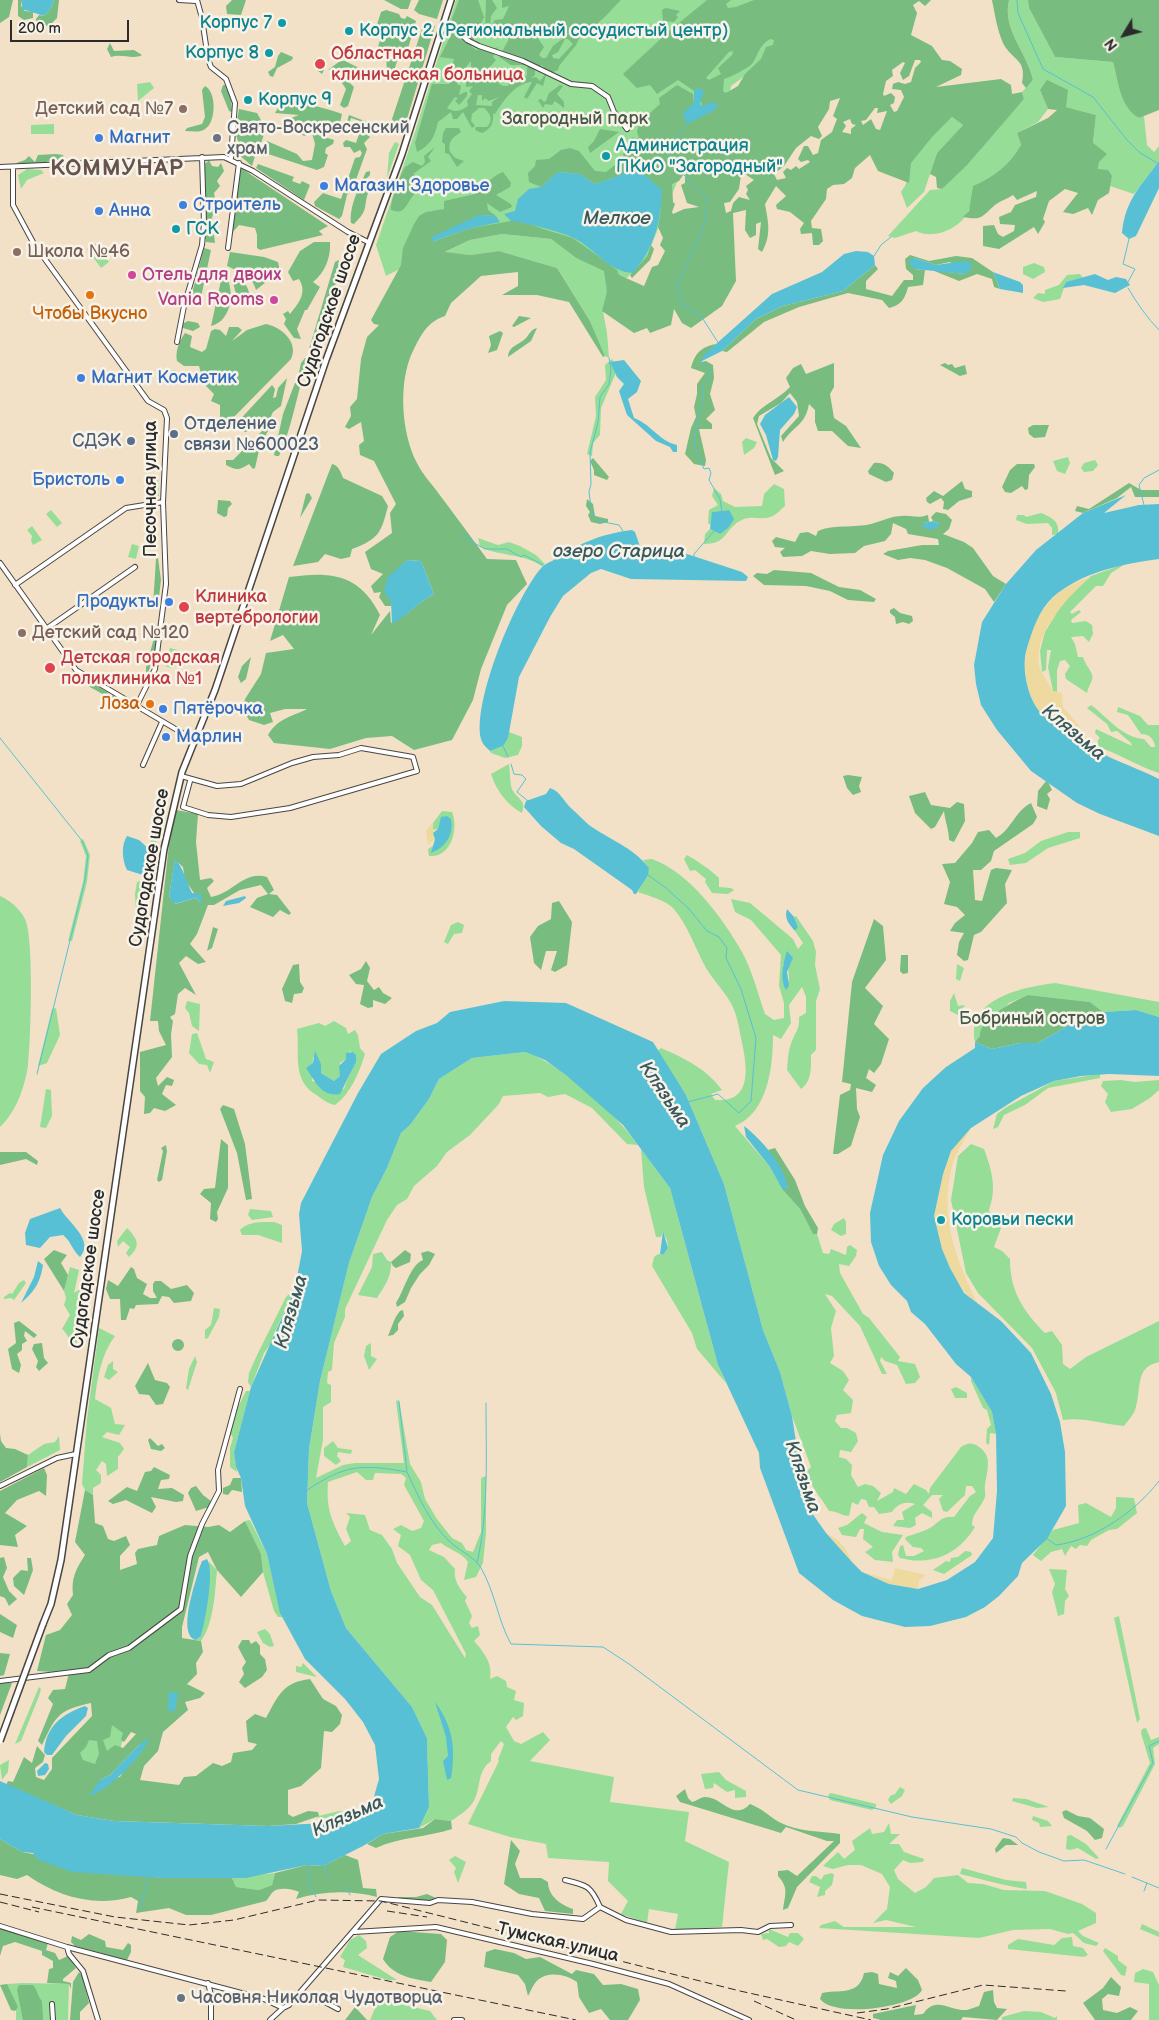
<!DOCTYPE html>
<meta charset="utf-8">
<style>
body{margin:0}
#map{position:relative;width:1159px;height:2020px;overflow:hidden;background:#f3e1c7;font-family:"Balsamiq Sans",sans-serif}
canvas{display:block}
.north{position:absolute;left:1099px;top:10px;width:50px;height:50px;-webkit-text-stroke:4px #f7f3e8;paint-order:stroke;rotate:233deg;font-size:14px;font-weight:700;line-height:20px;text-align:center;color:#2b2b2b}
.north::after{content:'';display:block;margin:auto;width:18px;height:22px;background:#2b2b2b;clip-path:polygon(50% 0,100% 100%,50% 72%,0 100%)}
.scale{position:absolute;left:10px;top:20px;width:119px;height:22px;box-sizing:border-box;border:2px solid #2b2b2b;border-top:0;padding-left:6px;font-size:15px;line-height:18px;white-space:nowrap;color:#2b2b2b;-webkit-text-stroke:4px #f7f3e8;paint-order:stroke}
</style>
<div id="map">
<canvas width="1159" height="2020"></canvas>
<div class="north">N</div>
<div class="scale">200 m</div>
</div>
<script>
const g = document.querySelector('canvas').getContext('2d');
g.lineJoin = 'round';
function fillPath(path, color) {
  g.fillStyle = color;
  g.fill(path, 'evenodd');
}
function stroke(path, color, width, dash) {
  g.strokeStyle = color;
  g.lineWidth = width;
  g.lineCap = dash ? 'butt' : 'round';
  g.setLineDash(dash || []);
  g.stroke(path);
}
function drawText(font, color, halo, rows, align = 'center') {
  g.font = font + ' "Balsamiq Sans",sans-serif';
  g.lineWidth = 5;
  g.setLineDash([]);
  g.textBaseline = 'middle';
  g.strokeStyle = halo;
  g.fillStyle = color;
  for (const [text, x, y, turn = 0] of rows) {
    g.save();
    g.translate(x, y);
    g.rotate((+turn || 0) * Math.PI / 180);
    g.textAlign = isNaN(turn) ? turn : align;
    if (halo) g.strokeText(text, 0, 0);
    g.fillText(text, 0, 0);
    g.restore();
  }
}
const green = new Path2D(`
 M456,0H813L772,56L731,86L726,115L679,177L647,256L625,280L584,251L514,222L454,241L386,276L376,245L414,135Z
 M1009,0H1028L1029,8L1055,57L1113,62C1118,80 1121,109 1139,118L1144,116L1147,145L1154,152L1159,146V161L1134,194L1110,186L1112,176L1098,169L1099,162L1093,143L1096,115L1066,107L1040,90L1048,109L1038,122L1017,133L1021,145C1009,165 995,176 973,186C972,194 972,203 969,210C961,229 933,240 916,231L895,238L888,236L930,190L942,189L1024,99L1022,92L1033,80C1027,52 1002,30 1009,0Z
 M150,82L154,88L138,101L137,84Z
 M952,117L963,125L937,153L924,192L907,208L901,192C912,177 906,175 911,162C918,147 940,129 952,117Z
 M54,124V134H31V125Z
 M395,142L399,144L387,178L389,153Z
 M27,169L41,170L44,173L27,180L21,189L18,175Z
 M502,234L551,239L576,258L605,271L636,290L603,311L607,333L609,358L605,356L590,321L557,268L499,251L470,255L444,253L470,240Z
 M95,243L109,262L101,268L87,249Z
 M1034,263L1044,267L1045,272L1033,279L1023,274V267Z
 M1080,274L1083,278L1066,282L1060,299L1043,302L1033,298L1038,293L1045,294V290L1059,285L1067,275Z
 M612,359L618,368L601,408L600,435L593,443L592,456L587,454L596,416L595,397L606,380L605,365Z
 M172,370H176L177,382L163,383Z
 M746,438L757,442L754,448L744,455L742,442Z
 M1068,457L1070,463L1065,474L1057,471L1053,461Z
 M1095,460L1098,465L1093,471L1084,472L1081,468L1084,463Z
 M158,478L159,496L155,497L148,483Z
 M774,484L784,489L785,506C781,509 777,514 773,516C764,521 751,515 742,520C724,528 729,544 704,544L705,534L710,529L720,534L728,510L713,512L711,525L708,523L709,510L718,505L712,496L714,488L721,494L723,501L735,507L762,506L764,494Z
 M51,510L62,523L57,527L46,514Z
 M1041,513C1051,517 1060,521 1058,534L1052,535V528L1048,523L1027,524L1016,520L1017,515H1024L1026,517Z
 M32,526L42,540L33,545L31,541L32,536L27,530Z
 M478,538L498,545L509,542L520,546L536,555L545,564L542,566C523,553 494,556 480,546Z
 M132,544L139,546L136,559L128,557Z
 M1127,563L1111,573L1103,586H1096L1070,612L1072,614L1079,610L1081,612L1071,620L1072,623L1086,621L1092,625L1093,634L1089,642L1083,636L1071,637L1075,644L1078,657H1083C1085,665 1095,674 1092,680C1090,685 1088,688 1087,693L1066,679L1065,674L1070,666L1065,660L1060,661L1057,670V692L1053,691L1048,667L1051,650H1047L1046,670L1042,672L1040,651L1045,632L1064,601L1091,576Z
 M170,648L181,651L176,666L171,668L165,666Z
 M1091,705C1107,717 1123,738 1144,739L1151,747H1155C1154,738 1149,734 1141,734L1128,715L1117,712L1118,707L1140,716L1148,725H1159V773C1137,766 1120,754 1098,747V740L1100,738L1095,733L1096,729L1132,746L1131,743L1117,731L1111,732L1107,724L1087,708Z
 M509,732L522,737V746L518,755L505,758L491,753L490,751L503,746Z
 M509,764C510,770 510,785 512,789C517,800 527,799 522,813C507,805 496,790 491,774Z
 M162,807L148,892L141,896V921L137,925L135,894L137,882L143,880L147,872L155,812Z
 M442,811L452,812C459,829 451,858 429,856L428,849L433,846L432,853L438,829L432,830L433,823Z
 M1068,832H1080V838L1048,848L1026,863L1010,865L1008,859L1025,853L1041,841Z
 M83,839L90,855L87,882L72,941H68L83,882L86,856L80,841Z
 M687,855C697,861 710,869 719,878V887L731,888L734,890L728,894L712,893L705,882L706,879L695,870L690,871L684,859Z
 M652,859C690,873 722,917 742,952C752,970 758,994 765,1014L774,1020L784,1018V1003L779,986L781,955L751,920L735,912L731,899L750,903L793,939L798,949L803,943L795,931L798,927L794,917L796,916L813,941L816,952L815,965L820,989L816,1001V1050L811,1055C811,1068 812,1081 801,1089L787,1070C788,1060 788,1050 792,1041C796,1031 800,1028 799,1017L806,1013V997L802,987L789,1005L791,1023L781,1039L773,1035C773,1067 768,1112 735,1126L770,1167L782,1189L800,1209L813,1234H817L823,1253L829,1254L831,1249L846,1255L847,1247L850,1245L857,1250L856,1256L849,1266L839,1264L840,1273L863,1314L869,1318L900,1357L898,1361L915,1364L920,1377L915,1383L906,1384L897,1365L885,1361L881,1357L880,1361L887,1374H882L860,1326L832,1296L825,1294L836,1311L831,1328L834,1356L830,1363L843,1371L849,1380L843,1390L853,1400L851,1413L837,1415L835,1421L841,1428H847L856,1433L858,1441L851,1452L840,1450L839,1457L846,1459L852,1465L851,1475L858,1487L865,1484L873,1486L881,1493L877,1501L893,1492L894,1488L906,1494L914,1484L926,1490L929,1494L930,1488L961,1447C967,1443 972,1442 979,1447C993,1456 987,1471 985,1485C984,1489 986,1493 985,1497C981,1508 972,1513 972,1525L975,1527C958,1555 931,1566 900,1558L898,1555L900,1546L903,1545L906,1556H914L924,1551L921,1548L913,1547L905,1539L906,1537C914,1534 926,1531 933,1526C941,1520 943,1516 954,1517L970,1496L976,1492L972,1486H966L965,1495L947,1512L943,1511L939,1499L943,1495H932L923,1505L932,1512V1518L922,1513L915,1518L916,1525L910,1528L893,1526L897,1520H904L902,1512L915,1504C906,1501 897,1504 892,1512L879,1514L874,1507H869L866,1500L861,1499L858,1505L852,1502L849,1516C842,1516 837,1511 829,1511C821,1497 810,1487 807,1471L811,1467L792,1416L780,1372L763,1330L724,1184L686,1095L657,1051L661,1048C684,1058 707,1069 722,1090L711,1094L715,1100C754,1103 747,1065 741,1038C739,1028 737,1015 732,1005C725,992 714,981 706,968C695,948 688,925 673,908C665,900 649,896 638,892L649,869L643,860ZM787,959L792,961L788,966L789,980L783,983V965Z
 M0,896C10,900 20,909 25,919C34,937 31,1041 28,1065C25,1087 16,1112 0,1127Z
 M458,922L464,925L462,933L454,934L448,944L444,942L451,925Z
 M957,964L964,968L960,981L956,979Z
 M1055,983L1159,1002V1017L1136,1010L1103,1012L1090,1002L1028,995L1009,1003L975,1042C966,998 1024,987 1055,983Z
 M954,993L958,1006L965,1005L958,1015L950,1011V1001Z
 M187,1001L200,1004L199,1031L192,1026L189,1013L185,1008Z
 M56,1008L60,1035L47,1063L38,1066L52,1009Z
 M334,1021L346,1028L348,1034L355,1030L358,1035L360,1048L365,1054C359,1073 351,1093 335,1105C329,1104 323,1100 318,1096C291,1081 300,1055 297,1029L319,1023L325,1026ZM350,1051L356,1055C356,1064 347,1079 344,1089L312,1081L313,1057L321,1064V1073L334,1081L340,1076V1063L346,1059Z
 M197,1033L206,1059L214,1062L210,1073L207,1065L199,1064L189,1053L192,1034Z
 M525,1052C568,1068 611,1109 638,1145L627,1144L592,1108L565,1094L548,1097L540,1093L503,1096L499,1104L470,1135L447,1152L437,1166L414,1186L407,1199L397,1205L387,1220L345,1309V1317L334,1343L332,1370L328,1372L327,1383L331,1385V1402L323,1407V1440L316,1478L343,1465L355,1463H404L396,1401L399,1400L410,1464L421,1482L425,1499L437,1519L452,1538L462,1543L466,1550L473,1552L481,1532V1478L486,1476V1534L483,1563L476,1577L464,1580L468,1562C461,1552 450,1550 441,1543L432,1545L429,1550L444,1557L455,1569C453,1579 460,1590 467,1597L465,1601L472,1616L469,1623L472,1628L478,1626L480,1635L474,1641C484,1652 493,1664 490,1679L497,1676L506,1681L507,1687L516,1691L514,1700L524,1703L523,1716L516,1720L513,1717L506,1727L514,1741L521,1744L543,1732L550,1740L530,1761L614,1777L610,1802L689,1812L685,1841L729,1862L722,1927L675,1930L678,1914L649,1909L647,1923L621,1914L628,1901L608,1881L609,1862L548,1858L546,1844L510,1837L468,1824L499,1761L498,1760L504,1744L501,1741L491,1754V1761C478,1771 481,1782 476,1796C472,1808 461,1814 451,1821L435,1819L419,1828L429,1807L427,1738L412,1707L346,1628L331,1591L307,1503L309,1449L320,1381L349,1263L372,1197L387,1168L401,1133L410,1125L429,1099L439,1079L472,1058ZM357,1472L366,1480H373L375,1473L401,1474L406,1478L404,1485L424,1521L421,1528L412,1531L401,1525L393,1529L401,1535L398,1546L410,1555L421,1580L433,1590L466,1654L465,1658L432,1605L420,1597L397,1563L392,1549L382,1535L370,1530L365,1515L346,1513L350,1517L346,1529L351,1541L345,1546C332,1522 326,1510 328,1482Z
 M1100,1074V1078L1048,1088L1025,1105L1004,1115L998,1127L993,1129L997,1114L1005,1108L1054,1081Z
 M1121,1080L1135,1082L1159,1080V1090L1150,1098L1132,1109L1111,1112L1105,1102L1108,1094L1101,1086L1103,1081Z
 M46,1089L51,1090L52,1116L46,1128L40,1127Z
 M971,1144L984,1149C992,1171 997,1188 989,1210L992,1219L1001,1228L994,1247L1002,1251L1010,1259C1010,1291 1023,1311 1045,1333L1052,1331L1062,1345L1063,1364L1070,1369L1086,1357L1159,1321V1362C1134,1367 1142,1389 1135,1410C1133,1415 1128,1421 1124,1426C1103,1424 1084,1417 1063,1420L1056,1393L1032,1348L978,1293L966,1273L951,1200L958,1156Z
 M641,1149L670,1188L718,1365L726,1383L697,1349L692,1333L652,1266L654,1257L658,1254L663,1255L668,1248L667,1240L663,1232L661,1237H656L644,1187Z
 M250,1209L271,1211L273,1217L252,1220L248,1215Z
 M844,1218L846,1222V1234L841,1236L831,1230L834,1224Z
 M274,1222L282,1225V1243L258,1235H242L240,1230C248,1221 263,1222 274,1222Z
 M127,1228C138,1239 141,1246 129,1257L126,1253L130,1247L123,1241L118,1247L117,1241Z
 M382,1252L387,1260L391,1262C392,1276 384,1287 377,1298L358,1295L372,1267L373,1254Z
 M70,1267L79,1270L74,1293L82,1288L76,1348C69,1342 69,1335 62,1329L70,1315L64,1305L66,1298L64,1291Z
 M24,1280L26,1283L14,1300L11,1298L4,1299V1297L10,1293L12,1294L19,1283Z
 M295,1288L273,1336L272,1342L264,1353L251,1387L248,1382L249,1373L258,1353L286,1297Z
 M214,1308L220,1309L219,1317L208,1338L205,1339V1330L211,1325Z
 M99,1328L115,1336C102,1353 97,1378 95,1399L111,1408L115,1424L125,1425L119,1435L107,1432L102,1437L120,1443L124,1449L118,1457V1469L107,1476L106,1464L102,1461L96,1470L101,1475V1483L93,1488V1495L85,1490L82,1484L87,1419Z
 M371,1343V1356L377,1359L369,1370L364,1356L366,1346Z
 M195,1356L197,1362L188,1390L186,1388L189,1369Z
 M113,1361V1369L118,1372L109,1380L104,1377L108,1365Z
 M971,1377L992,1412L996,1434L990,1433L989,1445L986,1443L987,1429L991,1425L987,1410L983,1408L971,1381Z
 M956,1387L967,1393V1398H955L951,1389Z
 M246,1391H250L234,1452L237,1472L230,1467V1448L233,1438L230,1433L238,1407Z
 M59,1436L60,1450L27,1467L28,1455L44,1444L55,1442Z
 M333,1441L338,1448L352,1450L351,1454L338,1452L337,1456L341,1461L336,1465L324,1456V1448Z
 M1116,1497L1134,1498L1137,1513L1117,1529L1109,1530L1091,1540L1087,1546L1080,1545L1076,1549L1071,1546L1065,1556L1062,1549L1051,1552L1041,1561L1033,1555L1053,1530L1079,1523L1078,1505L1086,1503L1111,1517L1116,1508Z
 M862,1513L867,1517L864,1523L882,1532L903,1535L892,1552L893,1562L875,1560L865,1552L873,1547L863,1539L864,1529H860L856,1537L842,1535L838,1528L847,1525Z
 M250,1520L267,1554L282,1617H278L274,1611L263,1572L261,1554L245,1521Z
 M965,1551L971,1552L972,1555L944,1574L933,1570L946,1561L950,1562L951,1558L958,1557Z
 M209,1562L217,1570C215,1592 214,1623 201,1641L196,1640L201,1636L205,1615Z
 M1049,1569L1067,1570L1065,1589L1069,1596L1065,1601L1064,1614L1058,1616L1052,1592L1055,1584Z
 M1119,1616L1140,1719L1137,1723L1114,1618Z
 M265,1629L270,1634L274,1646L270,1647L263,1643L257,1632Z
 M303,1663L317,1677L296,1672V1666L301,1667Z
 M39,1687L41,1689L39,1696L21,1741L15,1744Z
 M93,1718L126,1727L120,1750L94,1766L76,1759Z
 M1146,1728L1151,1740L1159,1737V1744L1153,1748L1155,1764L1123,1826L1119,1828L1117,1826L1150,1763L1141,1733L1142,1729Z
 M9,1760L8,1772L2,1780L0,1765Z
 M719,1772L726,1780L746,1791V1797L735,1798V1790L727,1792L714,1783L713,1788L705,1789L701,1774Z
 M900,1787L905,1790L902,1796L891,1804L888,1800L890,1796L895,1794Z
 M831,1793L876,1804V1807L872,1810L830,1800L828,1795Z
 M1013,1798L1026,1799L1049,1807L1037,1808L1012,1801Z
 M339,1811L344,1812L329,1819L315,1817Z
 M1033,1816L1048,1821L1052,1826L1040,1827L1039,1823L1032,1820Z
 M889,1823L891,1834H900L889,1844H899L904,1852L924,1859L923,1862L910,1863L903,1860L894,1870L898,1879L915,1893L926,1887L934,1878L958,1875L968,1883L983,1884L1004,1890L1045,1891L1082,1904L1096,1913V1923L1078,1931L1083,1936L1099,1943L1096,1946L1084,1943L1073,1933L1068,1934L1050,1929L1013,1930L979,1938L819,1928L821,1925L835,1921L844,1927H916L886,1920L873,1923L887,1909L890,1887L882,1874L861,1865H848L833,1869L823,1866L838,1852L844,1859L855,1850L852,1841L870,1828L872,1834L884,1832Z
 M1071,1835L1086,1844L1099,1858L1096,1859L1078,1848L1070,1850L1066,1849L1067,1836Z
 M455,1856L466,1862L458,1883L454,1872L456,1868L449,1860Z
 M962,1868L1006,1880L1026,1882L1027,1889C1004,1886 982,1879 960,1874Z
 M275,1873L272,1885L259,1890L236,1887L232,1878Z
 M832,1873L834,1875L832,1885L825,1891V1895L817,1897L820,1887L809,1882L812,1876H816L821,1880L824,1875Z
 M1142,1924L1159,1932V1937L1140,1929Z
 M769,1929L788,1937L790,1933H798L804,1939L798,1946L789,1942L786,1946L779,1947L767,1939L763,1940L761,1934L769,1933Z
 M359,1935L366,1941L367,1948L358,1955L397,1980H388L343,1967L345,1960L340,1957L350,1940Z
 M1072,1937L1073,1946L1083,1948L1088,1955L1084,1957L1008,1949V1945L1018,1939L1054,1945L1062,1938Z
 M1105,1948L1118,1956V1960L1127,1967L1125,1976L1121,1975L1103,1951Z
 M1143,1969L1153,1972L1159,1985V2020H1149V1984L1134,1982L1135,1973Z
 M23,1983L69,1984L68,2020H16V2009L7,1984Z
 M379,1999L430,2011L437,2020H370Z
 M1024,2011L1041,2012L1055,2018L1057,2016V2020H1002V2017Z`);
const forest = new Path2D(`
 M0,0H13L9,17L0,23Z
 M18,0H22L21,6L25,11L33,12V18L24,20L18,16Z
 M54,0H59L57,18L49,26L37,24L36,19L39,15L44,16L51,8Z
 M232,0H246L241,15L227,14L226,6Z
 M384,0H411L408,9H401Z
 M419,0H443L437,19L419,14L414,10Z
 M459,0H478L484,17L471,46L476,50L484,47L488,52L498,47L493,57L496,60L488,69L490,71L502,67L505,75L498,83L503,86H508L509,84L506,72L511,67L515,72L524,66L516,75L520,78L527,76V68L532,61L526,65H511L499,57L509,39L503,35L494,38L485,28L486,0H492L497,8L491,16L490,27L495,20L503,19L509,6L502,8V0H621C608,13 600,25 582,32L576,45L559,66L558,70L546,75L543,86L537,83L527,99L524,97L532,82C515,83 504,100 495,114L493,113C494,123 491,129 482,133L475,130L476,127H487C494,120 490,113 484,108H479L472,114L471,121L475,126L472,128L463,112L457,119H453L451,112L438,122C435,136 431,145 417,152L415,143L432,84H449L454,59L440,57L455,27V24H450ZM554,24L557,25L554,30V38L570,33L553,46L546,58H542L539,55L544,47L537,37L551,33ZM565,39H568L573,44L559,59L553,58L552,55L558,52ZM471,61V69L464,76L466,78V87L473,86L469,91L472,94L467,101L468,106C461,111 455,113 447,108L455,97L458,98L455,101L459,105L467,96V92H465L459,95L461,86L457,84L461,73ZM542,65L547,72L540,81L536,77L531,78L535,75V70ZM478,95H482V101L485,98L489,101L499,97L492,102V106L476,105Z
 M707,0H731L726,4L728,8L736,7L754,0H931L925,6L919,1L913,5L917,13L911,35L932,46L942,60L950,61L962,69L961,75L936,87L1001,79L1011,85L1012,94L1022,92L1024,99L967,165L942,189L937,188L936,177L930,174L937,153L963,125L952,117L932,137L911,163L909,183L878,171L870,155L855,168L852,178L844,184L833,185L827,189L826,199L811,221L812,228L821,229L823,241L819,245H813L812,233L801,234L800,229L804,223L790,212L777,209L776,205L786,196L776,186L765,204C768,222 772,234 762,252L758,249L761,222L756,224V235L750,238L745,230L746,210L733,213L736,281L722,306L691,328L682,323L674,309L671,325L650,333L647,328L634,333L602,311L607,292L604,271L576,258L551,239L502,234L470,240L445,252L470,255L499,251L557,268L590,321L605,356L603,357L569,302L537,295H502L518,286V272L481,276L451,303L445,316C427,322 421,335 413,351C398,381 401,433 417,463C422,474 432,484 439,494C455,515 471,537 487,559L516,560L527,584L507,605L481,669L473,700L452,740L414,750L392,736L366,738L330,749L274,743L268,735C278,718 291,717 307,709H285L270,713L273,722L264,725L249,720L243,709L245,699L261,674L266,653L294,649L283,635L270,641L289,577C331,571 360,574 380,615L371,635L390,611L391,623C407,616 418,602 434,594L421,561L407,560L394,574L391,606H385L379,597L381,592L374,593L371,586L383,574L371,569L365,552L392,533L390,513L396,504L374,461L360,455L359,445L364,441L361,422L349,429L345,427L351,416L350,407L357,399L361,359L367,337L379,325L374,324L371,320L401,265L403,248L414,224L419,216L426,212L444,209V201L475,194L479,186C488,185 493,175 503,172L511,183L510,187L496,195L511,204L512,207L500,212L487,203L488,210L496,216L479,215L432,242L471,228L511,221H523L543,229L573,238L617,270L619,275L644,286L652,267L658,265L665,251L660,245L663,238L658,227L661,209L621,175L595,184L580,174L558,172L541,187L529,182L528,173L535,166L536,160L549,159L561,150L570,148L579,151L595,171L606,172L624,158L623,153H625L632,137L639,139L637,131L640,122L660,104L659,98L677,85L693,94L694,103L692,106H702L698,88L694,91L678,80L657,94L650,85L637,88L623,74L668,32ZM770,39L774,40L773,45L766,47L761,59L745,74L738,86L726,93L723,91L724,79C729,78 748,68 752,64C758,56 758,46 770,39ZM733,51L732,55L718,68L721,74L709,80L706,78L729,52ZM915,60H920L921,62L915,68L911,82L905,84L898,82L893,84L892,89L901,90L904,97L897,111L894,112L890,105L894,103L895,97L891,93L884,96L883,94L886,81L893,76L892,70L903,62L905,63L900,73L903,80L909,76ZM840,98L833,116L837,119L832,132L821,140L818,153L813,155L808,146H804L798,159L801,162L808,160L810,162L799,169L796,166L791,170L787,168L783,172L786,178L777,180L774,174L784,166L796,148L811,136L819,139L822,136L818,127L829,109L830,101ZM875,108H878L877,113L887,111L880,130L876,129L871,119L863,125L861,121L866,120ZM850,119L852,124L856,125L851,129V134L842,132L846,126L843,122ZM687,169L689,171L685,175V183L681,185L687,203L699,207L684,209L673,214L672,212L675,204L673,202L672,184L679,181ZM745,174L754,180L746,186L748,190L746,194L750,200L739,197L733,203L731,211L726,213L724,203L730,202L739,189L741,175Z
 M992,0H1009C1002,30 1027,52 1033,80L1026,88L1022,83C1027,58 1012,61 1003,43C997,29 995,15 992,0Z
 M1028,0H1159V110L1139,118C1120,108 1118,80 1113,62L1055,57L1029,8Z
 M666,8L680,11L676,15L678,17L674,22L663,21L662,10Z
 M386,10L399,14L401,18L405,19L407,16L416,21L407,52L399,55L392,77L387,71L386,56L377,50L381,37L374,34L381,12Z
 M424,23L435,26L404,129L395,126L392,119Z
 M110,43L114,51L134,50L142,55C133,60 121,53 111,57L107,49Z
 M281,52L293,57L292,60L277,68L273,77L270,76L268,72L275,67L278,56Z
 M316,58L323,61L324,70L322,74L317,70L314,60Z
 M340,61H345L359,68L356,71L349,70L357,77L352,82L347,80L354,87L348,106L344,108L340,105L346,89L338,77L343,73L341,68L328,70Z
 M1047,80L1068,90L1066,107L1096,115L1093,143L1107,154L1099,162L1098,169L1108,170L1112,176L1109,193L1098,200L1092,215L1088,208L1073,214L1063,212L1078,193L1065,189L1049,201L1043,219L1045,222L1038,234L1034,227L999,249L983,246V226L994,225L998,234L1003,237L1014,231L1015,225L1000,224L999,217L1011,212L1015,205L1036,197L1037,191L1017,200L1013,195C1007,199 1000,201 995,205C982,216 983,221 963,217L969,211L973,186C995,176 1009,165 1021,145L1017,133L1048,118L1057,110L1048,109L1040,90Z
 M223,85H227L231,98L232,112L229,111L221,91Z
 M560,85L563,86L557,94L564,102V108L555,101L552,105L545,104L543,108L538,100L541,99L544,102L546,101L549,93Z
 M205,86C217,92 216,123 205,129C200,133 192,131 185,131L187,128L202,124L205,117L202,90Z
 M292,97C301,103 329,109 342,114L340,123L336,126L313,122L305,136L291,131L278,130L283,121L299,115L275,113L283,100Z
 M239,109L257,113L266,129L261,143L256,146V153L252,166L238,154L239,144L235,132Z
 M349,115L375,125L367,130L366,133L370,137L364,143L367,149L353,188L347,195L342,216L339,219L315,206L314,202L323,193L341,199L355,158L360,157L362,153L360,150L354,153L350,147H344L343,143L346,140L356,143L363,122L351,118L346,134L343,135Z
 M446,128H459L461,132C452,138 448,141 450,152L455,158L464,161L457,167L449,154L445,153V144L442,142L443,133Z
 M600,129L619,132L590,153L588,147L594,141Z
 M312,133L334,140L333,144L326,148L325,153L328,155L324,167L317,170L265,153L263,148L267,141L297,154L303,161L312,160L315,144Z
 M435,147L428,157L431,161L413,174L419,176L421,182C418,190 415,193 410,200C404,209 403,214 391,210C390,202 400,175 405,167L413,162L422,166L425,162L424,156Z
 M56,154L63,155L65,161L51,163L48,161L44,165L16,163L25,160L29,156L35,162L38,155Z
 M209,160L212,166L218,167L221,163L224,171L217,181L220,186L214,193C216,200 214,219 209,223L206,221L205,217V164Z
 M258,164L294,177L292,181L300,184L302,181L310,185L304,200L256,168Z
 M241,168L328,226L319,231L323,235L260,250L257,248V235L255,228L239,225L231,234Z
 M370,171V175L366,179L367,183L373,179L378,184L375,190L368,193C363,209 369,209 354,224L351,223C349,207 359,187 366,172Z
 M209,230L214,235L215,243L206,242L204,231Z
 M314,242H330C331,257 325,273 313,282L320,287L307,310H305L297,329L301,339L294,338L284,324L286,319L283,314L288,311L290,314C300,302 307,292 299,279L293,281L288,272L300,251Z
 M651,245L654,249L650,260L632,278L630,275L647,256Z
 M204,248L211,250L200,302L190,301Z
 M230,252L264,257L278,262L280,271L256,290C252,275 240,272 227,266Z
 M910,255L929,261L956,256L972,258L993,272L1000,289L994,287L992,279L977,274L959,281L932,270L965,274L950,262L936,265L914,258V269L925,270L923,285L908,287C905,299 901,305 889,308L882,300L848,293L799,307L764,322L727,352L722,351L756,319L783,306L843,291L875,265L878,269L866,281V289L892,296L904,280H913V275L906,269L905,259Z
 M339,260L340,278C327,292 324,330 312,349H309L335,262Z
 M223,271C236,287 233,321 211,326Z
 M232,278C242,280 247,283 249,293L238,303Z
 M519,316L531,318L514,327L512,326Z
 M188,321L198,323L200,327L193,331L183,328L182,324Z
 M266,324C282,327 299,343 291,359L233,418L226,424L220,422V405L211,401L214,394L204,384L199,366H184L177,361C175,352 179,341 185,333L192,336L190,347L202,352L206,349L211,331L215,329L220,330L226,336L229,327H238L242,330L232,341L247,330Z
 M537,328L531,341L508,357C509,346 517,346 525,339C530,334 530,330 537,328Z
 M500,331L503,333L497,350L488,353L491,345L489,336Z
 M716,344L701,362L706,361L713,365L714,378L710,394L715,410L706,419L712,424V429H699L706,460L705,466L694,464L685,454L691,428L696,417L694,407L697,394V384L705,373L691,368C695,353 701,347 716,344Z
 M305,358H308L312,369H306L303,377H298L301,363Z
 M834,363V387L830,394L834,418L846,426L861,448L848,446L832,431H818L815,422V410L809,404C805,426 794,425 783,442L781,436L799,416L797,402L790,393L781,403L759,416L757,424L771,458L784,471L775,475L753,418C762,404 778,400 790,387L786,378L793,368L801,364L806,374Z
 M945,363L948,365L952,364L955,368L965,365L967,374L960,376L940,365Z
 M287,378L281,406L273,412L268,423L251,422L249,431L245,432L234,426L272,385L275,389L273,398L276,397L278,388Z
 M295,383H298L300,387C294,410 289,434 279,456H276L274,455L283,414Z
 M1033,425H1049L1045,437L1034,438L1029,434L1028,428Z
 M266,427L269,429L260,446L255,468L253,469L249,464C239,470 237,471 226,465V460H233Z
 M593,458L609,477L607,480L594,475V470L590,461Z
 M874,463C883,462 888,466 894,473L892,480L886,482L869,474L868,471Z
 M332,464C338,465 341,472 343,478L382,496L388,506C381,533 379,539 352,549L350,557L341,559L325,554L318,562L293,566Z
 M1017,464H1034L1035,467L1029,475L1028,489L1025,490L1022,486L1011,493L1005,492L1002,487L1010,470Z
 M962,481L965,489L972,491V497L959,501L948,510L943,509L944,502L941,498L930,504L927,502L926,498L934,491L943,496Z
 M1129,483L1141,490H1159V497H1135L1131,487L1117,498L1083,513L1075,511L1077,506L1089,509Z
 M309,493L312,498L300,518L306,494Z
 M587,499L593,504L595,516L608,519V522L600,524L591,522L588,515L590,512L586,506Z
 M218,500L230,501L232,504L228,508L227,516L224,517L217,513Z
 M936,512L946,514L952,520L949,529L943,534L964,542L973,548L993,576L1006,584L994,602L985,589L947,568L925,560L910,558L898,560L883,554L888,551L922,545H939L938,539L908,534L906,529L893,523L891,534L885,541L864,546L855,553L830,554L811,551L802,556L783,557L780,552L785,548L775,547L772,541L776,537L795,542L800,533L808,532L816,536L818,531C834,524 855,528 871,524C882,521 891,516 902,516C913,515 916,519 928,515L929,522L924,523H939L933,521L931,517Z
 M158,558L161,580L158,606L155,608L153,606L156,559Z
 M774,570L811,573L839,587L860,590L876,599L874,602L848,600L830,591L806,586L764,585L753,576L757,573L767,574Z
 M894,608L900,613L912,616L913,621L909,624L903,622L896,624L895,617L890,613V610Z
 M156,631L158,634L154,657L146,678V667Z
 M251,657L246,679L241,683L238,677L242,666Z
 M89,681L120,700L119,703L88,686Z
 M848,775L862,777L859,786L861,792L853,795L847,788L843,776Z
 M1047,780L1052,790L1047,794L1050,799L1047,810L1037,806L1038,791Z
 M925,792L931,805L950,808L957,802L964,804L965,821L954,842L949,840C949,830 945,821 944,811L935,827L931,829L915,813L909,796Z
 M1031,803L1037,817L1033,824L994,851L991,861L981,870H973L975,900L982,901L991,870L996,868L1012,870L1005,884L1007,903L981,932L974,935L968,960L964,961L957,955L959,942L964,933L950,931L955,923L965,915L957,907L944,904L950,882L942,864L955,863L972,843L978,832L989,830L996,838C1011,830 1016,810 1031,803Z
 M176,810L198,814L196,842L200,880L211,878L214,881L207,888L211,897C232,894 244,870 267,877L274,890L269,894L277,895L291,913L289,915L280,910L273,917L250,907L257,898L268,894L261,885L240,890L214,905H208L197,934L190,944L206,962L198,964L186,956L179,963L196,995L185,988L178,994L175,1014L170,1017L173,1021L171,1034L172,1057L156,1078L158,1086L167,1077L174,1080L172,1086L166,1085L162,1094L176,1105L165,1111L154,1108L150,1113L144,1114L145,1097L140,1091V1052L166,1045L159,1031L158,1021H150L169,844ZM175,860L183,867L185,880L201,903L196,898L175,904L169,896Z
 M559,901L572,922L567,965L555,972L551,970L557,951H546L541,970L534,963L530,937L538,926L551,919L552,903Z
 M874,919L883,926L886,960L865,988L883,1006L874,1024L889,1039L881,1064L874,1073L869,1069L866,1078L876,1085L872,1092L856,1088L857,1109L860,1117L851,1146L838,1154H833L840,1095L850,1090L851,1084L842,1082L852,982Z
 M213,927L218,929L212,948L207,951Z
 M901,955H908V973L903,974L900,971Z
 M366,961L370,968L367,981L374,990L379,987L383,993L392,998L385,1004L373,1000V1007L368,1008L360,1004L364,985L356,984L349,975L361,969Z
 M299,964L300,982L304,988L302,993L294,994L292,1003L285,1001L282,989L293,965Z
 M1028,995L1090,1002L1103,1012L1076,1021L1038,1043H1020L992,1049L975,1042L980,1036C979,1019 1014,1001 1028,995Z
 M223,1105L234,1109L245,1144L252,1199L246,1200L237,1153L220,1109Z
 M221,1139L228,1145V1188L217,1212L218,1219L216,1222L210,1219L211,1203L200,1194L204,1189L215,1188Z
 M166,1145L167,1151L162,1180L159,1182L157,1180L163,1151L161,1148Z
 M775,1148L795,1180L805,1206L818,1228L817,1234H813L800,1209L782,1189L788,1188L768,1150Z
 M0,1152H26L38,1161L37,1165L26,1159L0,1165Z
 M54,1250L67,1255L61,1263L68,1275L64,1291L44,1259Z
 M405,1250L411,1254L410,1262L396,1268L393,1266L391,1262Z
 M428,1251L435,1254L429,1265L420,1274L411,1288L405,1302L397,1307L396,1303C404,1291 410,1265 423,1260L421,1253Z
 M131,1267L134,1269L137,1278L147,1284L143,1294L150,1298H157L153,1291V1284L155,1281H161L171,1289L187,1285L194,1293L191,1301L174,1303L169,1297L162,1296L158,1304L136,1305L134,1309L130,1308L126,1320H121L120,1299H110L106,1289L108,1280L118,1286Z
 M403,1310L404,1316L398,1324V1330L393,1335L388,1336C392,1327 394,1318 400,1311Z
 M19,1321L37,1335L34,1338L25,1331L24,1336L27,1341L22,1344V1350L17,1354L21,1365L19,1373L12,1369L8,1349L16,1343L14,1323Z
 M172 1345a6 6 0 1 1 12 0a6 6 0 1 1-12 0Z
 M42,1343L44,1358L48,1363L39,1371L36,1367L38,1361L32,1349L34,1344Z
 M148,1363L155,1380L167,1383L170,1387L163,1404L156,1405L149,1395L139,1394L135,1386Z
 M0,1434L1,1441L6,1448L15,1449L28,1455L27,1467L0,1482Z
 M150,1438L158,1446L162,1444L165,1448L161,1451L151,1449L148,1440Z
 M154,1467L170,1475L169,1479L161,1480L158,1489L172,1488L184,1495L183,1501L176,1502L151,1497L156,1507L152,1513L126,1500L113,1504L108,1501L127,1487L137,1491L145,1472L151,1471Z
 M44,1468L47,1475L46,1496L39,1491L17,1500L5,1513L27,1526L15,1535L18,1547L0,1545V1491Z
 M233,1478H241L242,1492L232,1490L228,1495L223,1494V1488L230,1485Z
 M196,1486L203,1495L211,1501L209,1507L196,1511L188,1493L191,1488Z
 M85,1490L93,1495L95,1523L103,1526L108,1539L114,1541L126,1536L130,1545L120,1556V1570L137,1564L135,1553L138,1549L157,1545L159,1536L185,1525L208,1527L219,1525L230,1532L245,1521L261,1554L263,1572L241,1597L217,1570L208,1552L199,1557L182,1627V1638L201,1641L203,1652L196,1663L197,1674L187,1684L205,1693L200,1698L185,1702L188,1710L163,1732L158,1751L144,1766L140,1780L179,1785L184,1777L196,1776L213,1763L222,1766L231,1762L233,1753L252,1750L257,1744L248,1742L246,1721L255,1714L266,1718C278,1696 283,1682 310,1679L323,1699L336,1706L342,1715L340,1724L332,1732L324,1731L321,1768L301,1786L288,1790V1814L293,1817L308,1811L318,1812L319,1816L296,1824L268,1826L114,1821L77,1815L6,1785L8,1781L13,1782L24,1757L32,1763L37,1746L45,1755L43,1762L35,1768L36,1777L44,1780L52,1769V1758L92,1716L91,1703C58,1710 56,1716 42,1745L38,1741L53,1704L48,1698L53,1690L65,1689L69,1673L37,1671L46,1635L60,1630L72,1615L67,1604L73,1595C71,1578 76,1569 85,1555L75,1542ZM112,1725L123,1733L121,1740L124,1742L131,1732L136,1734L123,1748L115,1745L107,1751L103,1740L110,1737ZM89,1740L97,1741L99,1754L95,1764L83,1760L80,1753L86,1747ZM140,1744L120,1777L100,1780L110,1775Z
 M4,1557L7,1568L3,1577L9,1591L17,1599L9,1606L5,1598L0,1596V1558Z
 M27,1558H31L33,1570L24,1595L14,1586L13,1578L21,1570L28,1571Z
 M0,1614L17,1625L13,1638L0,1632Z
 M242,1640H249L251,1644L256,1641L260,1646V1654L265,1659L267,1670L262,1677L245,1688L239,1682L244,1674L242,1668L246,1662L238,1647Z
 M0,1653L10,1654L4,1675L0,1676Z
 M0,1683H12L0,1715Z
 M685,1789L688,1798L692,1802C696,1801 700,1798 704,1797C722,1796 733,1822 750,1804C761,1808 769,1816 779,1822C798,1832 820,1831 840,1834V1843L797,1887L788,1908L783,1910C785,1894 789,1888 778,1876V1871L788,1870L797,1876L834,1841H827L786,1827L781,1833L680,1802L676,1796Z
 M1066,1810L1078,1816L1090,1818L1104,1829L1102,1838L1095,1840L1087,1831L1064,1818L1062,1812Z
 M435,1819L451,1821L452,1829C427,1837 400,1837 376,1848L367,1844L383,1834L423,1828Z
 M1003,1838L1010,1839L1018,1845H1006L996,1853L995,1849Z
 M0,1839L22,1852L161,1878H232L236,1887L259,1890L272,1885L275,1873L307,1865L323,1866L345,1855L358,1860L363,1888L376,1889L377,1897C350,1890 322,1891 296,1899L299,1892C293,1889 280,1887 274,1891C271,1893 269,1898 266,1901L211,1915H186L169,1908L136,1913L138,1901L131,1897C94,1907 58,1897 27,1875L17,1879L0,1875Z
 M511,1840L520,1851L515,1864L520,1878H541L548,1882C548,1896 561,1905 573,1909V1914L545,1911L539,1898L519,1894L504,1884Z
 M427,1894L436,1898L428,1901L399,1899L398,1897H416Z
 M0,1929L48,1943L46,1950L55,1953L59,1960L68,1956L76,1968L63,1979V1981L71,1983V1989L69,1984L47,1983L49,1969L53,1968V1961L42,1955V1951L15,1942L3,1946L0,1956Z
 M399,1931L441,1934L447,1940L445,1962L431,1982C413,1979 393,1976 383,1959L390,1937Z
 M89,1934L105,1941L106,1947L123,1950L128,1943L131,1945V1952L127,1960L75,1946L71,1942L72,1936L81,1940Z
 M495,1949L514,1953L526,1959L540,1957L572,1974L576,1970L594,1974L603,1985L621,1984L638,1989L640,2000L628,2020H610L601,2009L589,2013L579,1997L577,1982C567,1975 550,1971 539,1979C534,1982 531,1991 528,1996L525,1984L518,1975L484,1967L486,1952Z
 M906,1968L918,1980L922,1990C913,2008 834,2018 820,1999L822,1993C837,1989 859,1997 864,1973L872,1972L878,1974L879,1984L897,1988L896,1981L888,1978L890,1972L898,1976Z
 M79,1972L82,1975L89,2003L80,2012V2020H70L73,1982Z
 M1111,1977L1121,1987L1119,1996L1108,1994L1102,1999L1103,2010L1117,2013L1130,2007L1138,2011L1131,2020H1095L1083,2003L1103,1988Z
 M7,1984L18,2007L15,2011L11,2010L0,1985Z
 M19,1985H33C38,1990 37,1996 42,2001L43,2020H23L17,1990Z
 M993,1990L994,2002L997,2008L1007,2009L997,2020L963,2017L961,2020H881L873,2018V2014L916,2005L914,2015L923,2014C936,1995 949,2011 967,2010C971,2009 975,2007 979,2006L984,1992Z
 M355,2007L367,2020H345Z`);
const sand = new Path2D(`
 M1091,576C1068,597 1029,636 1041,671C1044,677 1050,685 1053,691L1062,693L1063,707L1080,727L1081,733L1115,761C1092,749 1053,732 1039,711C1015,677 1024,628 1052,599C1062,588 1078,582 1091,576Z
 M432,823L435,839L428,845L426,831Z
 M971,1128C965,1139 957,1151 953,1163C938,1215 956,1259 978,1305C953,1284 938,1250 934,1218C933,1207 945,1162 951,1151C955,1143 965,1136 971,1128Z
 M826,1533C841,1541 846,1547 852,1562Z
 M895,1568L926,1575L919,1581L918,1589L889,1584L862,1572L892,1580Z`);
const water = new Path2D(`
 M22,0H54L51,8L44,16L22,9Z
 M698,88L704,91L700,104L702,106L713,102L718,105L713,111L687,124L683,113L694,103V91Z
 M1159,161V188L1136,236L1129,239L1122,233C1125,200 1141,186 1159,161Z
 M628,168L639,170L662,190C661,223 654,248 633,273C609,272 595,249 574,238C564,233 521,221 511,221L504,214L515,211L518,199L529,189L541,187L558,172L580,174L595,184L621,175Z
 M479,215L496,216L500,222L471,228L431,242L432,237Z
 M856,251L868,252L874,256L875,265L843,291L783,306L756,319L722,351L700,362L706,353L772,294L822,272L844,254Z
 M914,258L936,265L963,261L973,264L969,271L965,274L914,269L908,261Z
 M993,272L1020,282L1023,285V293L1000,289Z
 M1095,274L1108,280L1116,277L1126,279L1130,285L1115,293L1084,285L1063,288L1066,282Z
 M624,360L641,381L637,392L628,399L634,418C651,424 659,441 677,445V452H673L670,447L656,441L627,415L619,391L624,384L617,377L610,362Z
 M789,397L797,407L794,414L780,430L778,457L776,461L773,460L766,435L760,424L765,415Z
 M1126,495L1104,513L1139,505L1159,504V559C1122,564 1082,572 1053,597C1039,610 1032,631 1027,648C1021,666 1027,697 1040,712C1071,747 1119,759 1159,779V836L1100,814L1077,803L1031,771L997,730L981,705L976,684L974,665L982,622L1006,584L1036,550L1083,513Z
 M729,510L734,519L728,528L720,534L710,529L712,512Z
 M933,521L939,523L938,527L930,530L922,527L924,523Z
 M632,530L635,532L643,555L648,556L653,552L661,556L687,554L742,572L748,577L746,581L631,579L601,569L591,573L563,596L550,617L519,677L508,738L503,746L490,751C487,748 482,744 481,739C472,702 516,596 542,567C545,564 548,563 552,561C579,544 599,534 632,530Z
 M407,560L421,561L434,594C418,602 407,616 392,624L391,602L384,591L388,577Z
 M550,788C560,791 564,802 572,809C578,814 583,820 589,825C610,840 633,847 649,868L648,875L636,894H634L632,890L574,849L561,843L541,826L524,807L526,801L546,794Z
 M447,816L451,819C454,835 446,847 431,853L435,839L433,833L438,829L441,817Z
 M127,836L139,840L149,849L147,872L143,875L127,870C122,860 121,845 127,836Z
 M175,859C184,869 186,881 192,893L201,894L202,904L196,898L174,904L169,896Z
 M245,896L246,898L239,903L223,906L226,901Z
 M787,909L794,917L798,927L795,931C789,924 784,919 787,909Z
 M787,951L793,958L787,972L789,986L786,990C779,978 784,961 787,951Z
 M504,1001L566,1003L653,1042L686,1095L724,1184L763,1330L780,1372L792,1416L800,1467L808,1492L800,1496L826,1533L852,1562L862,1572L889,1584L918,1589L947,1580L975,1562L993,1538L997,1491L996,1434L992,1412L971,1377L956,1364L925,1324L911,1312L907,1301L891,1285L879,1266L871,1242L870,1213L883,1155L899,1121L923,1088L946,1067L975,1048V1042L992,1049L1020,1043H1038L1076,1021L1103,1012L1136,1010L1159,1017V1076L1109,1074L1081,1076L1054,1081L1021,1096L971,1128L951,1151L943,1174L934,1216L942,1249L950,1268L964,1293L1001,1321L1031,1353L1051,1394L1060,1422L1065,1452L1066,1506L1047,1539L1022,1563L1018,1576L999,1596L985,1607L966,1617L930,1626L905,1627L862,1616L833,1600L799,1573L760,1468L759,1453L718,1365L670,1188L623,1125L566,1075L545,1060L525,1052L472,1058L439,1079L429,1099L410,1125L401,1133L387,1168L372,1197L349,1263L320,1381L309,1449L307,1503L331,1591L346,1628L412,1707L427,1738L429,1807L419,1828L383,1834L363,1846L323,1866L307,1865L246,1878H161L72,1872L37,1859L33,1853L22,1852L0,1839V1781L77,1815L114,1821L268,1826L324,1823L352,1815L373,1800L379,1779L375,1745L363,1722L345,1699L305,1659L280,1613L267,1554L245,1506L241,1478L236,1467L234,1452L251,1387L295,1288L302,1251L299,1214L301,1203L358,1093L381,1054L416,1031L437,1023L450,1012Z
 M315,1051L321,1064V1073L334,1081L340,1076L339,1066L346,1059V1053L353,1052L356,1055V1062L340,1094C321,1098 314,1079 306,1068L313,1063Z
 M744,1126C761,1139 786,1167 788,1189H782L770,1167L746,1137Z
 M60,1208C68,1223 95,1240 80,1257C72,1250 71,1241 63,1235L50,1237L40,1248L26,1245L25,1233L30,1219Z
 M663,1231L668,1248L663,1255L660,1254Z
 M38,1261L43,1265C40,1283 35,1291 21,1303L34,1277Z
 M207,1559C215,1570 205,1622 201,1636L196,1640C177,1635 195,1584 199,1569L202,1561Z
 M169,1692L178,1693L175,1711H168Z
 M435,1702C453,1726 456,1749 451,1778L447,1780L443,1761L448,1756L446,1737Z
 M85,1706L88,1708L86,1716L66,1736L52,1755H47L44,1752C46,1726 62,1714 85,1706Z
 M149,1738C144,1755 107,1792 89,1796L100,1780L110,1775L140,1744Z
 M45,1763L48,1764L49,1769L45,1775L38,1776L37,1771Z`);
const stream = new Path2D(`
 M1017,0L1018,13L1043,69L1093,97L1127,140L1139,152L1157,163
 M687,124L674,140L668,159L706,197V204
 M706,210L704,226L677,284L681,304L701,316L719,344
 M874,256L881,245L891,237
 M583,261L589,250
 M1128,282L1135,269L1123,264L1129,239
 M1128,288C1137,303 1147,318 1159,330
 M700,362L710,369L709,378L703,385L704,406L699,410L694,445L704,469L709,468L711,473L709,480L720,499L722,512
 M1144,505L1139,485L1144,478L1159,470
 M591,507L589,492L591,484L590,453L598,422L600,397L609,384L611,370L609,358
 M592,512L598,521L619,525L623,531
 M462,536L485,549H507L521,557L524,555L543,565
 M694,558V554L715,530
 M0,738L83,842L88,856L85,880L37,1074
 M503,746L508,757
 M511,764L514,774L522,775L526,779L517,792L528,801
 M648,875L666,888L689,909L707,931L719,937L727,948L726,958L741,989L756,1038L751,1101L739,1113L718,1094L688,1102
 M399,1402L407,1471
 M306,1491C345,1464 362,1464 407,1472C418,1496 430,1523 449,1541C458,1550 475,1557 481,1568C495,1592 498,1621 511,1644L603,1647L629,1664L798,1790L912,1817L991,1829L1016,1837L1022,1843L1039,1852L1064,1861L1084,1860L1125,1874
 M1046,1538L1056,1545C1095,1540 1135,1512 1159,1481
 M477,1563C489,1512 486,1455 486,1403
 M1106,1849L1153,1763L1149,1746L1159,1741
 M309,1865V1883L316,1897
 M324,1866L327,1875
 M1132,1877L1159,1888
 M346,1886L350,1895
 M1144,1891L1147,1883
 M140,1908L147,1883L146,1875`);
const minor = new Path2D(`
 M179,0L196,1
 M197,0L202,18L208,59L211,67L226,79L235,103L231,158
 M443,23L454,27L467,40L479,46L523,61L571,84L592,86L608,97L614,112L627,129
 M0,167L224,157L253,171L348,232L368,242
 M13,167V205L34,244L148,401L164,410L167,418L163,502L166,584L155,669L136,707
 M228,248L239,163
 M177,342L184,306L202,245L204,223L202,157
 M0,563L76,670L194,740
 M15,585L126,508L163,502
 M46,629L135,567
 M143,765L162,722
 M181,776L217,786L241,784L292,763L313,757L339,755L361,748L413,757L417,771L290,808L231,817L208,815L183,807L190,781
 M0,1486L57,1458L76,1454
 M0,1681L89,1670L109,1655L129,1648L181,1609L190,1556L202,1524L219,1491L218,1470L240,1389
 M565,1880C587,1885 591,1886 600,1907
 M0,1926L67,1947L264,1999L283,2008
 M354,1932L436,1927L593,1964L669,1984L749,2020
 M67,1947L69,1954L83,1971L98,2020
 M208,1983L211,1995V2020
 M296,1999L325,2002L338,2009
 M52,2004L53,2020
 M270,2020L283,2008L289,2005L381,1899L430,1903L438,1900L472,1902L532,1914L583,1919L600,1907L626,1920L671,1932L741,1930L758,1932L770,1926L791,1925
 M454,2020H462`);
const major = new Path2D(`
 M43,1624L51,1604L61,1560L164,849L182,772L215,690L326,360L402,154L451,0`);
const rail = new Path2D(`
 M0,1894L115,1917L189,1925L234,1920L318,1900L381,1901L740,1991L871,2020
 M0,1902L39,1912
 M32,1907L576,2020
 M387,1911L427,1917
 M754,2001L796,2020
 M857,2013L887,2009L983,1985L1066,1991`);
const majorBridge = new Path2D(`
 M0,1741L43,1624`);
const markers = [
 [282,23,5,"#0f9aa8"],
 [349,31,5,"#0f9aa8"],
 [269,53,5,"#0f9aa8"],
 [320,64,6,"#e0444e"],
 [248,100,5,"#0f9aa8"],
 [183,109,5,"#8d6e63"],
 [99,138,5,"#3f7fe0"],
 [217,138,5,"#6b7280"],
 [606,156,5,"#0f9aa8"],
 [324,186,5,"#3f7fe0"],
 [183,205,5,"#3f7fe0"],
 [99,211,5,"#3f7fe0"],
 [176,229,5,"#0f9aa8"],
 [17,252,5,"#8d6e63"],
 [132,275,5,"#d1479c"],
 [90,295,5,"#e8710a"],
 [274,300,5,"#d1479c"],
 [81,378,5,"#3f7fe0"],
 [174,434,5,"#5c6f8a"],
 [131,441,5,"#5c6f8a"],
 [120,480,5,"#3f7fe0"],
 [169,602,5,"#3f7fe0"],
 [184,607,6,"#e0444e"],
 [22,633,5,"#8d6e63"],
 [50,668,6,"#e0444e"],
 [150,704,5,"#e8710a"],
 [163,709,5,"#3f7fe0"],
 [166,737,5,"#3f7fe0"],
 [941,1220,5,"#0f9aa8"],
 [181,1998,5,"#6b7280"]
];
const cultureNames = [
 ["Корпус 7",272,23,"right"],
 ["Корпус 2 (Региональный сосудистый центр)",359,31],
 ["Корпус 8",259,53,"right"],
 ["Корпус 9",258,100],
 ["Администрация",616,146],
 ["ПКиО \"Загородный\"",616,167],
 ["ГСК",186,229],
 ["Коровьи пески",951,1220]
];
const healthNames = [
 ["Областная",331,54],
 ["клиническая больница",331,75],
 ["Клиника",195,597],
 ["вертебрологии",195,618],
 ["Детская городская",61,658],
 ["поликлиника №1",61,679]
];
const educationNames = [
 ["Детский сад №7",173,109,"right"],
 ["Школа №46",27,252],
 ["Детский сад №120",32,633]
];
const parkNames = [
 ["Загородный парк",575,119],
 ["Бобриный остров",1032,1019]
];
const worshipNames = [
 ["Свято-Воскресенский",227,128],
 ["храм",227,149],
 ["Часовня Николая Чудотворца",191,1998]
];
const shopNames = [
 ["Магнит",109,138],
 ["Магазин Здоровье",334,186],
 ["Строитель",193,205],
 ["Анна",109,211],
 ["Магнит Косметик",91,378],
 ["Бристоль",110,480,"right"],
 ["Продукты",159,602,"right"],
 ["Пятёрочка",173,709],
 ["Марлин",176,737]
];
const hotelNames = [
 ["Отель для двоих",142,275],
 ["Vania Rooms",264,300,"right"]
];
const streetNames = [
 ["Судогодское шоссе",330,311,-71],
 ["Песочная улица",151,489,-90],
 ["Судогодское шоссе",150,868,-80],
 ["Судогодское шоссе",89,1269,-82],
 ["Тумская улица",558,1943,13]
];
const foodNames = [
 ["Чтобы Вкусно",90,314],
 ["Лоза",140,704,"right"]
];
const serviceNames = [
 ["Отделение",184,424],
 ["связи №600023",184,445],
 ["СДЭК",121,441,"right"]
];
const waterNames = [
 ["Мелкое",617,219],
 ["озеро Старица",619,552],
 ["Клязьма",1073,733,40],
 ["Клязьма",664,1095,56],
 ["Клязьма",292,1312,-74],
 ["Клязьма",802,1477,71],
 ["Клязьма",348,1817,-24]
];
const districtNames = [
 ["КОММУНАР",117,169]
];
fillPath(green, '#96dd97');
fillPath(forest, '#78bc80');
fillPath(sand, '#eeda9e');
fillPath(water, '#58c0d5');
stroke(stream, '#58c0d5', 1);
stroke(minor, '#494642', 6);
stroke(major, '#494642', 8);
stroke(minor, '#fff', 4);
stroke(major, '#fff', 5);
stroke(rail, '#2b2b2b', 1, [8, 4]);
stroke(majorBridge, '#494642', 8, []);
stroke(majorBridge, '#fff', 5);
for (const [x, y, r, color] of markers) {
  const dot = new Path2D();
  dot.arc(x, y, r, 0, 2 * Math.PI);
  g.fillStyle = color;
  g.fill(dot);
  stroke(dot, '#f7f3e8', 2);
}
drawText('18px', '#0d838f', '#f7f3e8', cultureNames, 'left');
drawText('18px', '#be3a42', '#f7f3e8', healthNames, 'left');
drawText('18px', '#785e54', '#f7f3e8', educationNames, 'left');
drawText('18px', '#465846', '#f7f3e8', parkNames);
drawText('18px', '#5b616d', '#f7f3e8', worshipNames, 'left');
drawText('18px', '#366cbe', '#f7f3e8', shopNames, 'left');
drawText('18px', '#b23c85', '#f7f3e8', hotelNames, 'left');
drawText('18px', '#2b2b2b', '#f7f3e8', streetNames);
drawText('18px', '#c56008', '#f7f3e8', foodNames);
drawText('18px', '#4e5e75', '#f7f3e8', serviceNames, 'left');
drawText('italic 19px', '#38585e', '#f7f3e8', waterNames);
g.letterSpacing = '1px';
drawText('bold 22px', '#665350', '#f7f3e8', districtNames);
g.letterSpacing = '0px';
</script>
